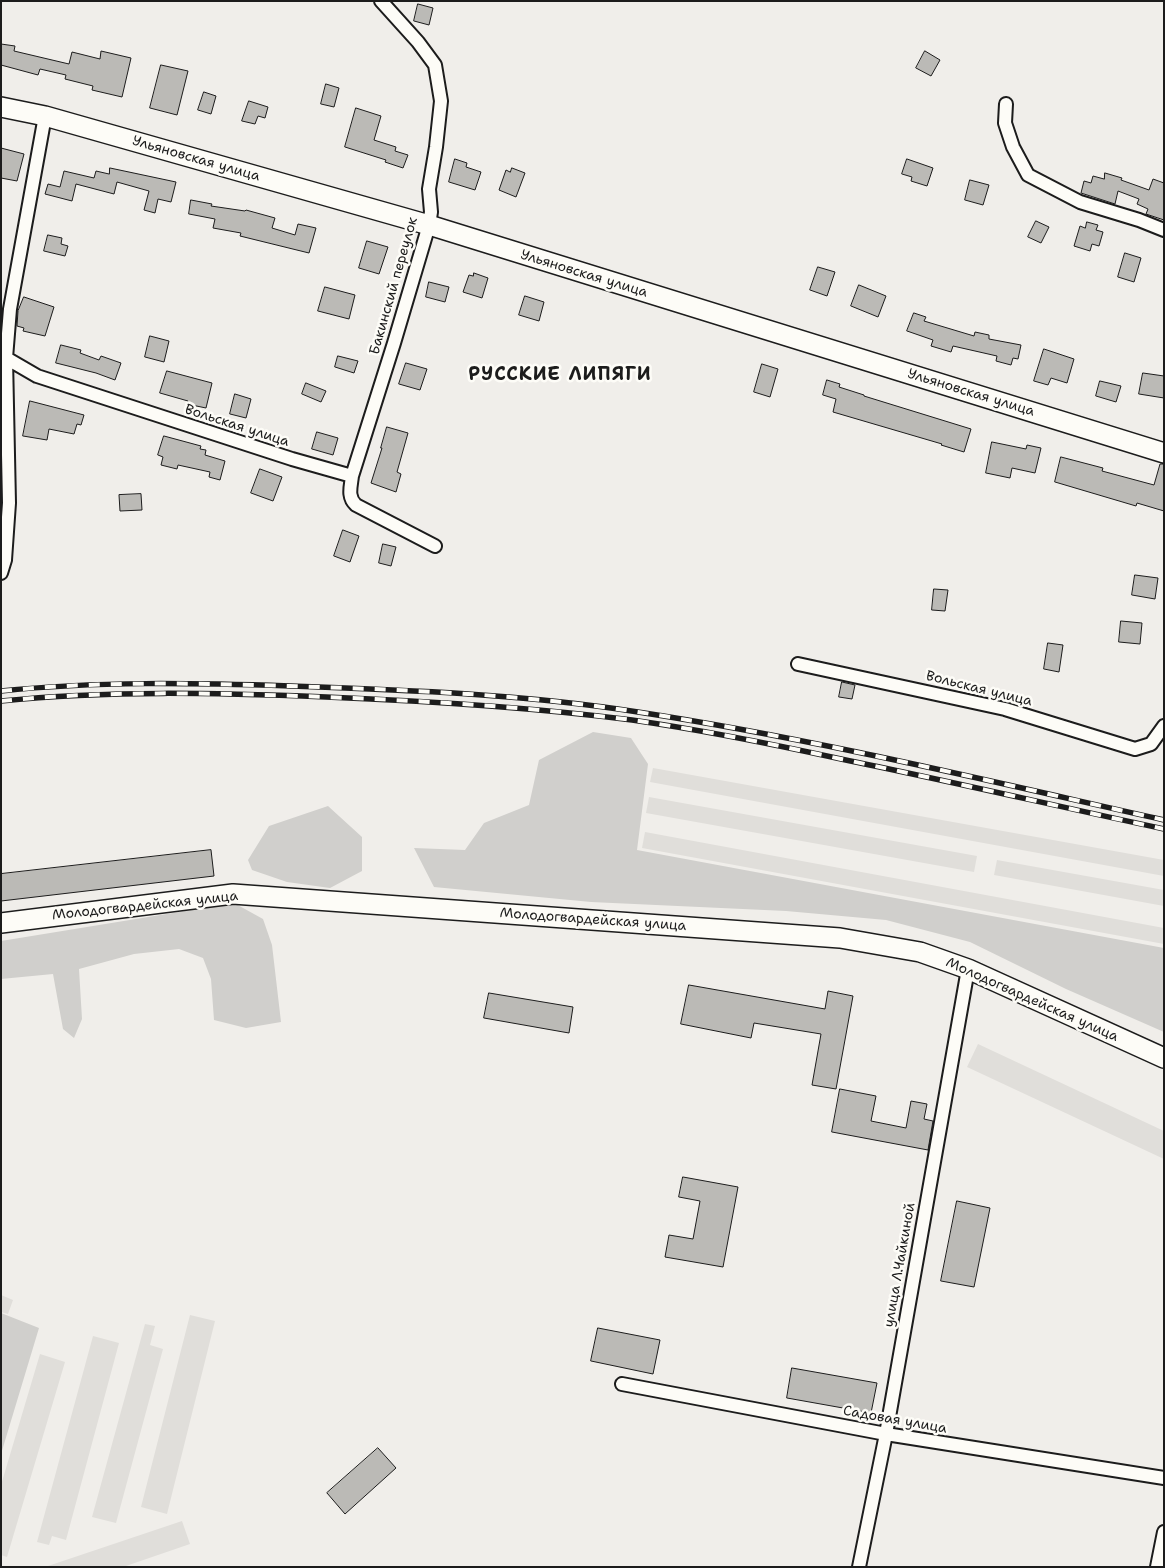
<!DOCTYPE html>
<meta charset="utf-8">
<style>
body{margin:0}
#map{position:relative;width:1165px;height:1568px;overflow:hidden;background:#f0eeea;font-family:"Shantell Sans",sans-serif}
canvas{display:block}
.frame{position:absolute;inset:0;border:2px solid #1c1c1c;pointer-events:none}
</style>
<div id="map">
<canvas width="1165" height="1568"></canvas>
<div class="frame"></div>
</div>
<script>
const g = document.querySelector('canvas').getContext('2d');
g.lineJoin = 'round';
function fillPath(path, color) {
  g.fillStyle = color;
  g.fill(path, 'evenodd');
}
function stroke(path, color, width, dash) {
  g.strokeStyle = color;
  g.lineWidth = width;
  g.lineCap = dash ? 'butt' : 'round';
  g.setLineDash(dash || []);
  g.stroke(path);
}
function drawText(font, color, halo, rows, align = 'center') {
  g.font = font + ' "Shantell Sans",sans-serif';
  g.lineWidth = 5;
  g.setLineDash([]);
  g.textBaseline = 'middle';
  g.strokeStyle = halo;
  g.fillStyle = color;
  for (const [text, x, y, turn = 0] of rows) {
    g.save();
    g.translate(x, y);
    g.rotate((+turn || 0) * Math.PI / 180);
    g.textAlign = isNaN(turn) ? turn : align;
    if (halo) g.strokeText(text, 0, 0);
    g.fillText(text, 0, 0);
    g.restore();
  }
}
const built = new Path2D(`
 M653,768L1164,860V876L650,782Z
 M649,797L977,856L974,872L646,813Z
 M645,832L1164,928V944L642,848Z
 M997,860L1164,890V906L994,875Z
 M978,1044L1164,1131V1159L967,1067Z
 M1,1295L13,1300L8,1314L1,1312Z
 M190,1315L215,1321L167,1514L141,1507Z
 M145,1324L155,1326L150,1345L163,1349L116,1523L92,1517Z
 M93,1336L119,1343L66,1540L52,1536L49,1545L37,1542Z
 M40,1354L65,1362L7,1557L1,1555V1485Z
 M182,1521L190,1544L123,1567H45Z`);
const green = new Path2D(`
 M593,732L631,738L648,764L637,850L1164,948V1032L1066,989L970,942L886,920L786,911L591,902L434,887L414,848L465,850L484,823L529,805L539,760Z
 M328,806L362,837V871L330,888L287,882L252,870L248,860L269,826Z
 M234,903L263,919L272,945L281,1022L246,1028L214,1020L211,979L203,958L179,949L134,954L79,969L82,1019L74,1038L63,1029L53,974L1,979V941Z
 M1,1313L39,1328L1,1454Z`);
const building = new Path2D(`
 M418,4L433,8L429,25L414,21Z
 M1,44L15,46L14,51L69,64L72,52L100,59L101,51L131,58L122,97L92,90L93,86L65,79L66,75L40,69L38,75L1,65Z
 M925,51L940,60L931,76L916,68Z
 M161,65L188,71L177,115L150,108Z
 M326,84L339,88L334,107L321,104Z
 M204,92L216,96L211,114L198,110Z
 M249,101L268,107L265,118L258,116L255,124L242,121Z
 M356,108L381,116L374,140L396,147L395,151L408,155L403,168L385,162L386,160L345,147Z
 M1,148L24,154L17,181L1,178Z
 M455,159L467,163L466,167L481,172L475,190L449,182Z
 M907,159L933,168L927,186L911,181L912,177L902,174Z
 M110,168L176,182L171,202L158,199L155,213L144,210L149,191L117,182L114,194L76,184L72,201L45,194L48,184L60,187L64,171L94,178L96,171L109,174Z
 M512,168L525,173L516,197L499,190L506,170L510,172Z
 M1105,173L1122,178L1121,180L1149,190L1153,179L1164,183V220L1146,214L1148,209L1137,204L1139,199L1118,191L1115,204L1081,193L1084,181L1091,183L1093,176L1104,179Z
 M970,180L989,185L983,205L965,200Z
 M191,200L212,204L211,206L245,211L246,210L275,218L272,228L295,235L298,224L316,228L309,253L240,236L241,233L213,228L215,219L189,214Z
 M1036,221L1049,227L1041,243L1028,237Z
 M1087,222L1098,225L1096,230L1103,232L1099,246L1092,244L1090,251L1074,246L1080,226L1085,228Z
 M48,235L62,238L61,244L68,246L65,256L44,251Z
 M367,241L388,247L379,274L359,268Z
 M1125,253L1141,258L1134,282L1118,277Z
 M818,267L835,272L827,296L810,290Z
 M474,273L488,278L482,298L463,292L469,275L473,276Z
 M429,282L449,287L445,302L426,297Z
 M859,285L886,296L878,317L851,306Z
 M325,287L355,295L349,319L318,311Z
 M525,296L544,302L539,321L519,315Z
 M24,297L54,307L45,336L23,331L24,328L17,326L18,311Z
 M914,313L926,317L924,321L974,336L975,332L989,335V339L1021,345L1018,359L1013,358L1011,365L996,361L997,356L953,346L951,352L931,346L933,340L907,331Z
 M150,336L169,341L164,362L145,357Z
 M61,345L81,350L80,353L99,360L101,356L121,363L115,380L96,373L56,363Z
 M1044,349L1074,359L1067,383L1051,378L1048,385L1034,381Z
 M338,356L358,361L354,373L335,367Z
 M406,363L427,369L420,390L399,384Z
 M762,364L778,369L770,397L754,392Z
 M167,371L212,383L206,408L187,404L188,401L160,393Z
 M1143,373L1164,376V398L1139,394Z
 M827,380L840,384L839,387L864,395V396L971,429L964,452L941,445L942,444L833,412L836,399L823,395Z
 M1100,381L1121,386L1116,402L1096,396Z
 M306,383L326,391L321,402L302,394Z
 M235,394L251,399L246,418L230,414Z
 M30,401L84,415L81,425L77,424L74,434L49,429L47,440L23,436Z
 M387,427L408,433L397,472L401,474L396,492L371,483L382,448H381Z
 M317,432L338,438L333,455L312,449Z
 M164,436L201,446L200,449L206,450L205,455L225,461L220,480L209,477L210,472L178,465L177,469L161,465L163,457L158,455Z
 M992,442L1026,449L1027,445L1041,448L1035,473L1012,468L1010,478L986,473Z
 M1061,457L1103,468L1102,471L1154,485L1160,464H1164V511L1137,503L1136,506L1055,482Z
 M260,469L282,477L273,501L251,493Z
 M141,494L142,510L120,511L119,495Z
 M343,530L359,536L350,562L334,556Z
 M383,544L396,547L391,566L379,563Z
 M1135,575L1158,578L1155,599L1132,595Z
 M934,589L948,590L945,611L932,610Z
 M1121,621L1142,623L1140,644L1119,642Z
 M1048,643L1063,645L1059,672L1044,669Z
 M842,682L855,685L852,699L839,697Z
 M211,850L214,876L1,901V874Z
 M689,985L825,1009L828,991L853,996L836,1089L812,1085L821,1034L754,1023L751,1038L681,1024Z
 M489,993L573,1007L569,1033L484,1018Z
 M840,1089L876,1096L871,1121L906,1128L911,1101L927,1104L924,1119L933,1121L928,1150L832,1132Z
 M683,1177L738,1187L723,1267L665,1257L669,1235L693,1239L700,1201L679,1197Z
 M957,1201L990,1208L974,1287L941,1281Z
 M598,1328L660,1340L653,1374L591,1361Z
 M792,1368L877,1383L871,1413L787,1398Z
 M378,1448L396,1468L345,1514L327,1493Z`);
const street = new Path2D(`
 M1006,104L1005,123L1013,147L1028,175L1080,202L1139,220L1164,230
 M1,358H6L37,376L292,459L352,476C351,486 347,497 356,505L435,546
 M352,476L394,343L429,225L431,212L429,189L436,147L441,101L435,65L418,42L381,1
 M1,573L5,560L9,503L6,358L10,309L45,116
 M798,664L1005,709L1135,749L1151,744L1164,726
 M622,1384L886,1434L1164,1478
 M859,1567L886,1434L968,969
 M1157,1567L1164,1532`);
const secondary = new Path2D(`
 M1,107L45,116L429,225L1164,453
 M1,923L233,894L840,938L920,952L968,969L1164,1058`);
const rail = new Path2D(`
 M1,691C97,681 194,683 290,686C406,690 523,694 638,712C815,739 989,781 1164,820
 M1,701C109,690 218,693 326,697C428,701 530,707 632,720C702,730 772,744 841,759C949,781 1056,806 1164,829`);
const streetNames = [
 ["Ульяновская улица",196,159,16],
 ["Ульяновская улица",584,274,17],
 ["Бакинский переулок",394,286,-74],
 ["Ульяновская улица",971,393,17],
 ["Вольская улица",237,426,18],
 ["Вольская улица",979,689,14],
 ["Молодогвардейская улица",145,906,-6],
 ["Молодогвардейская улица",593,920,4],
 ["Молодогвардейская улица",1032,1000,24],
 ["улица Л.Чайкиной",900,1265,-80],
 ["Садовая улица",895,1420,10]
];
const districtNames = [
 ["РУССКИЕ ЛИПЯГИ",560,375]
];
fillPath(built, '#e0deda');
fillPath(green, '#d0cfcc');
fillPath(building, '#bbbab6');
stroke(building, '#1c1c1c', 1);
stroke(street, '#1c1c1c', 16);
stroke(secondary, '#1c1c1c', 22);
stroke(street, '#fdfcf7', 12);
stroke(secondary, '#fdfcf7', 19);
stroke(rail, '#1c1c1c', 5.5);
stroke(rail, '#fdfcf7', 4, [11]);
drawText('14px', '#1c1c1c', '#fdfcf7', streetNames);
g.letterSpacing = '1px';
drawText('bold 19px', '#1c1c1c', '#fdfcf7', districtNames);
g.letterSpacing = '0px';
</script>
